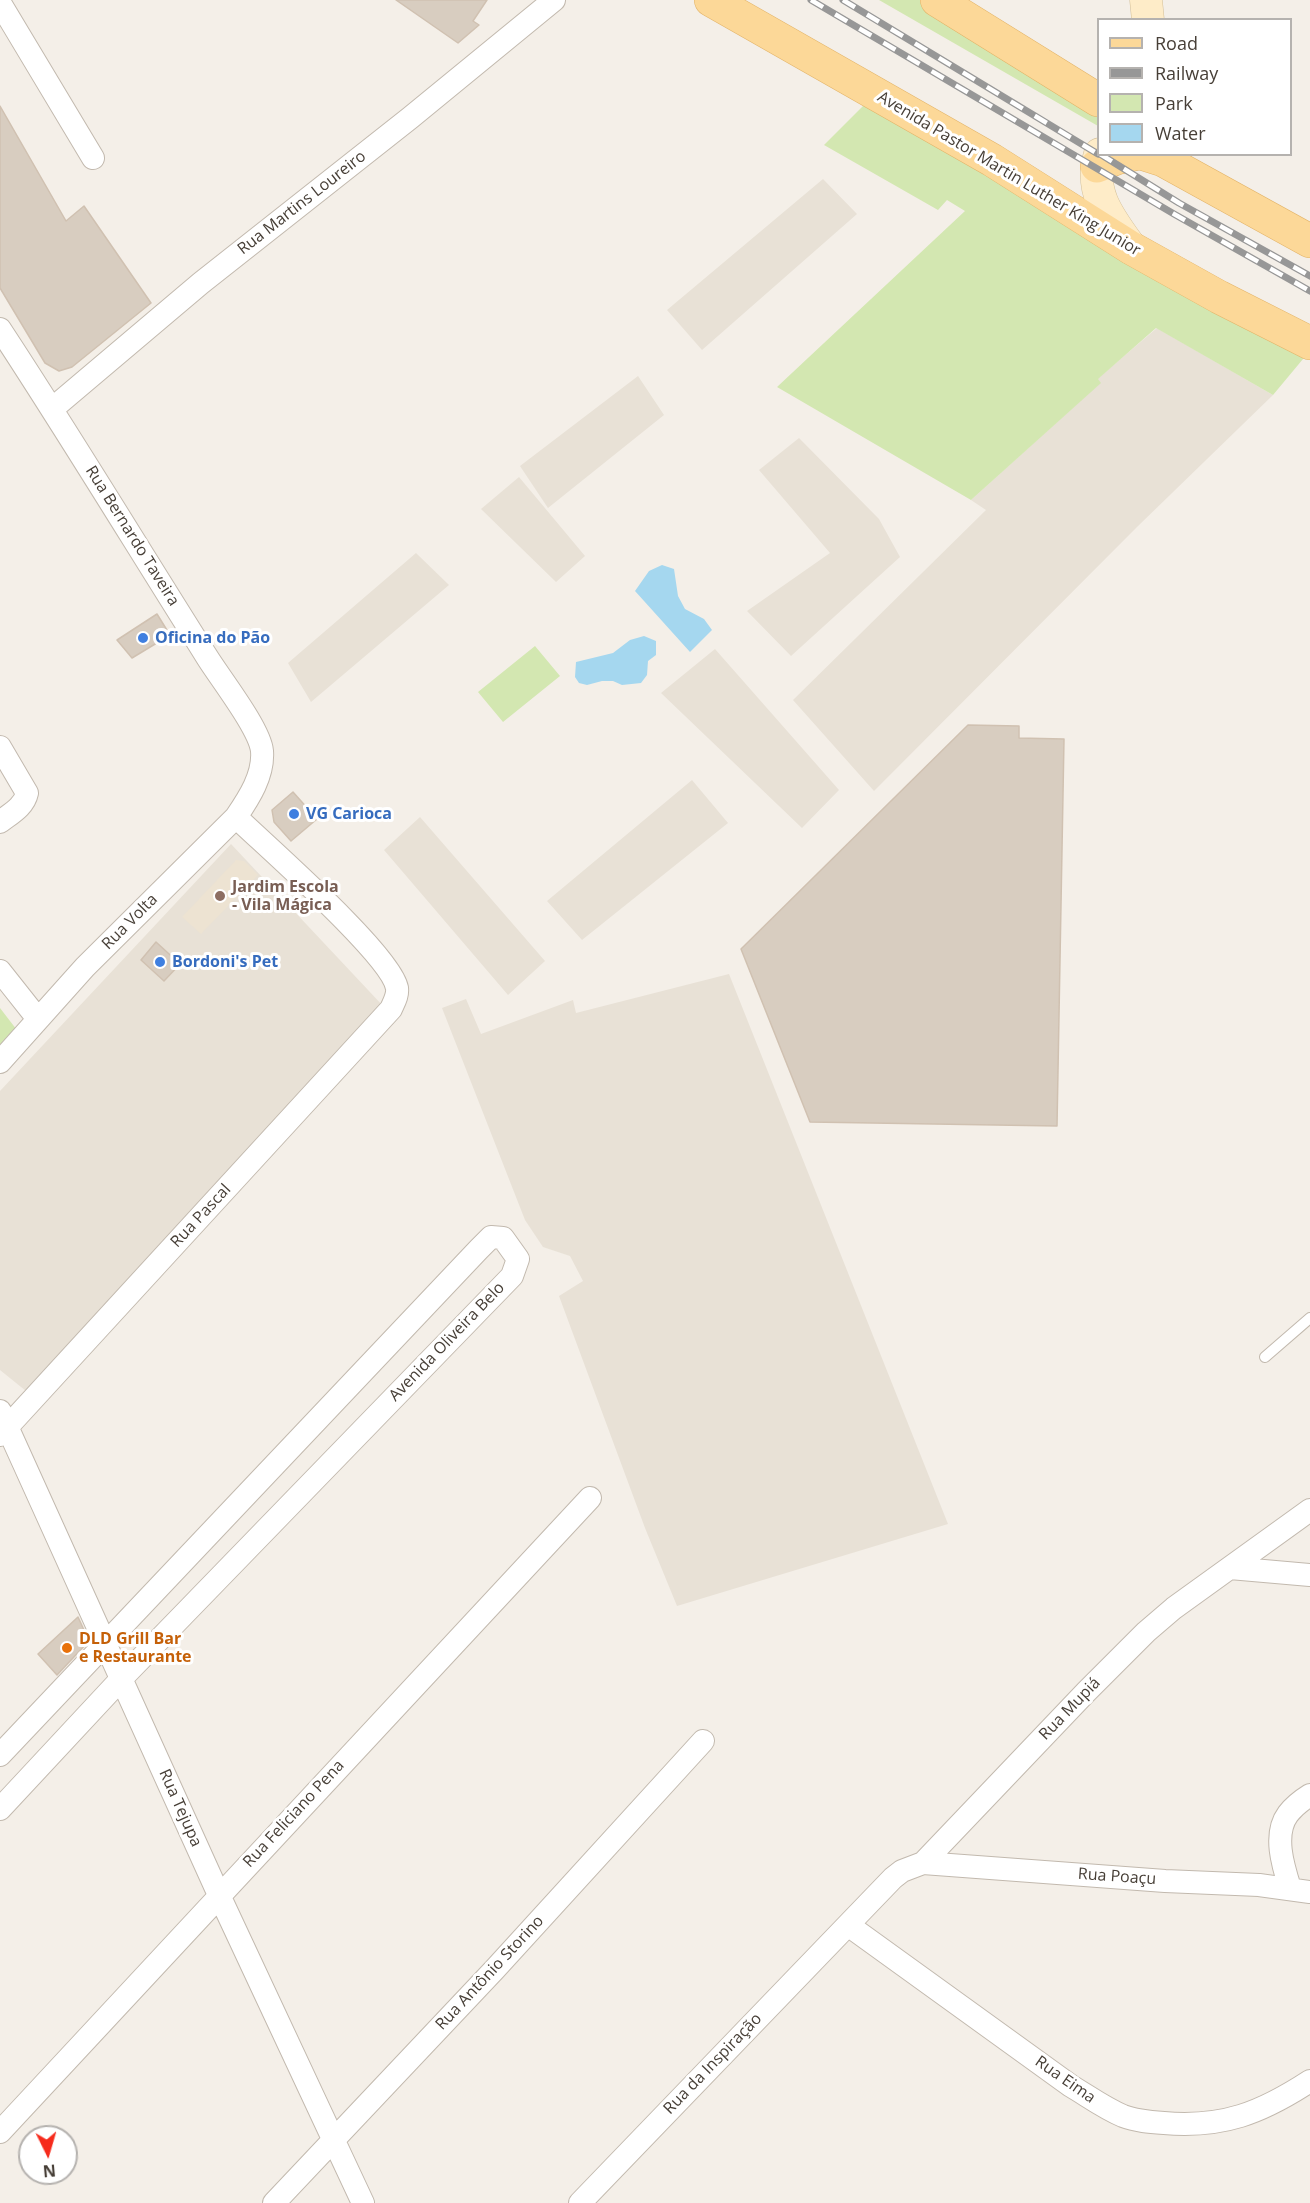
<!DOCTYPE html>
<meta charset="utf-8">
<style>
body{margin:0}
#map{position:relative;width:1310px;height:2203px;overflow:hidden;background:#f4efe8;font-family:"Open Sans",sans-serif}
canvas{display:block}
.legend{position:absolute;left:1097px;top:18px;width:195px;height:138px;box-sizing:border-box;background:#fff;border:2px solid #b5b2af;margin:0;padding:8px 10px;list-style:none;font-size:18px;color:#473f37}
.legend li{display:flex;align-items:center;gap:12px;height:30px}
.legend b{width:30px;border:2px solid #b5b2af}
.north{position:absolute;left:18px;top:2125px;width:60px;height:60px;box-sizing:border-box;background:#fff;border:2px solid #b5b2af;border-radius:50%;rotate:175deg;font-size:16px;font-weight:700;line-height:24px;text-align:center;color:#473f37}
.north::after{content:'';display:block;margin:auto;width:21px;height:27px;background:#f62b1c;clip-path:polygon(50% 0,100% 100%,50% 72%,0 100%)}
</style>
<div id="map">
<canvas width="1310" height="2203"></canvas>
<ul class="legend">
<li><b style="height:8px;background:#fcd898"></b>Road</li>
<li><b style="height:8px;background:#979797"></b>Railway</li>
<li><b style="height:16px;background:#d3e7b1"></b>Park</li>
<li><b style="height:16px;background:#a5d7ef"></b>Water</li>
</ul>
<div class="north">N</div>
</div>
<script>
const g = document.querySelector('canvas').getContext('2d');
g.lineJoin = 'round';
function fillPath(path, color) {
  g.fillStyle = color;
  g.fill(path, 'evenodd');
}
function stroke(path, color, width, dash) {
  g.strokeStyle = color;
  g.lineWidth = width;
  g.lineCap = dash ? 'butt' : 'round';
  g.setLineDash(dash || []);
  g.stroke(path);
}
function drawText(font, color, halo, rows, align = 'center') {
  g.font = font + ' "Open Sans",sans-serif';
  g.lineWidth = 6;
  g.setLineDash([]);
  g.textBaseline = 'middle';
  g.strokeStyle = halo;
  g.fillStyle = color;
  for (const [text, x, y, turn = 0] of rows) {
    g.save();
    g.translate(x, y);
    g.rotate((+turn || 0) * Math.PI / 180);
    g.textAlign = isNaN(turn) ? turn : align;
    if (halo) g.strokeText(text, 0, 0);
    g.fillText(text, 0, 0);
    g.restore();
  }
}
const residential = new Path2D(`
 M823,179L857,214L702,350L667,310Z
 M1157,328L1273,395L1137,527L874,791L793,700L986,510L971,500L1100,383L1097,379Z
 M638,376L664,415L548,508L520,466Z
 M799,438L879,519L900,557L791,656L747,611L830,553L759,470Z
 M519,477L585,556L556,582L481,509Z
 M416,553L449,585L311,702L288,663Z
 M715,649L839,790L802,828L661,693Z
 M692,780L728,823L582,940L547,901Z
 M420,817L545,961L508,995L384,850Z
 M231,844L384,1007L26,1391L0,1370V1091Z
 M729,974L948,1524L677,1606L645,1528L559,1296L583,1281L570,1256L543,1247L525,1220L442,1008L466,999L481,1034L573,1000L576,1013Z`);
const education = new Path2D(`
 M236,860L244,861L258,875L201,934L182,917Z`);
const green = new Path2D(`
 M879,0H928L1098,109V126Z
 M866,103L1308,353L1273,395L1156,328L1098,379L1101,383L971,500L777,387L965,211L947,200L938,210L824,145Z
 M535,646L560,676L503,722L478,692Z
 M0,1008L20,1034L0,1055Z`);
const water = new Path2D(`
 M662,565L674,569L678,596L685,609L704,619L712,630L690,652L635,591L649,571Z
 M644,636L656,641V655L648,661L647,675L641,683L622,685L613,681H602L587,685L579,683L575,677L576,662L613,653L630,640Z`);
const building = new Path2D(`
 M396,0H487L473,21L479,25L458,43Z
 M0,106L66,221L84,206L151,303L72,367L59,371L45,363L0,288Z
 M157,614L170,635L132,658L117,640Z
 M968,725L1019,726V738L1064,739L1057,1126L810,1122L741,949Z
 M293,792L317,819L291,841L274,822L272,810Z
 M156,942L180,964L164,981L141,960Z
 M78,1617L89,1641L57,1675L38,1654Z`);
const lane = new Path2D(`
 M1265,1357L1310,1318`);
const street = new Path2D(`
 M0,3L93,158
 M0,329C71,437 138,548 207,657C220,678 260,729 262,751C264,775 249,798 236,817L85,967L0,1062
 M52,409L201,283L410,118L554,0
 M0,747L27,793C24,807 10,814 0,822
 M0,971L38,1019
 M0,1411L219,1895L363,2203
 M0,1435L391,1009C394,1002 398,996 397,988C391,955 266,846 236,817
 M1230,1568L1310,1575
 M0,1755L479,1249L491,1237L503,1238L518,1259L512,1276L122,1678L0,1809
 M923,1863L1165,1881L1259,1885L1310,1892
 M1290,1888C1283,1866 1273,1834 1288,1814C1294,1806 1302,1800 1310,1795
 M848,1925L1071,2086C1088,2096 1104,2108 1123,2116C1136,2121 1150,2122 1164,2123C1223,2128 1261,2113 1310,2081
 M0,2132L590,1498
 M274,2203L495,1969L703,1741
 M580,2203L893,1878L902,1871L923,1863L1086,1692L1146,1632L1174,1608L1310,1510`);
const secondary = new Path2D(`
 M1146,0L1148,20
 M1100,154C1088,192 1110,219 1131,248`);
const primary = new Path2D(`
 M711,0L992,160L1131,248L1219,297L1310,343
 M937,0L1098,100
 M1144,154L1163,160L1310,241
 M1097,166L1117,158L1135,154`);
const rail = new Path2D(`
 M811,0L1174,214L1310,291
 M843,0L1098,154
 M1100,154L1179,203L1310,276`);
const markers = [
 [143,638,6,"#3f7fe0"],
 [294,814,6,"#3f7fe0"],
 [220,896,6,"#8d6e63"],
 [160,962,6,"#3f7fe0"],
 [67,1648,6,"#e8710a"]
];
const streetNames = [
 ["Avenida Pastor Martin Luther King Junior",1009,174,31],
 ["Rua Martins Loureiro",302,203,-38],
 ["Rua Bernardo Taveira",132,536,58],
 ["Rua Volta",130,922,-45],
 ["Rua Pascal",201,1216,-47],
 ["Avenida Oliveira Belo",447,1342,-46],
 ["Rua Mupiá",1070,1709,-46],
 ["Rua Tejupa",180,1808,66],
 ["Rua Feliciano Pena",294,1814,-47],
 ["Rua Poaçu",1117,1877,4],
 ["Rua Antônio Storino",490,1973,-47],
 ["Rua da Inspiração",713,2064,-46],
 ["Rua Eima",1065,2080,35]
];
const shopNames = [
 ["Oficina do Pão",155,638],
 ["VG Carioca",306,814],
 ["Bordoni's Pet",172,962]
];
const educationNames = [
 ["Jardim Escola",232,887],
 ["- Vila Mágica",232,905]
];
const foodNames = [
 ["DLD Grill Bar",79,1639],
 ["e Restaurante",79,1657]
];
fillPath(residential, '#e8e1d6');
fillPath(education, '#ede3d2');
fillPath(green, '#d3e7b1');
fillPath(water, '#a5d7ef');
fillPath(building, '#d8cdc0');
stroke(building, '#d0c1b1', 1.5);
stroke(lane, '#c2b9ae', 12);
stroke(street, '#c2b9ae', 24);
stroke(secondary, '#d3bf99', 33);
stroke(primary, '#e2b368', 34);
stroke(lane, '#fff', 10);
stroke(street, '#fff', 22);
stroke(secondary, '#feecc8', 32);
stroke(primary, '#fcd898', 33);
stroke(rail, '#979797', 7);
stroke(rail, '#fff', 4.5, [14]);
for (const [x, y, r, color] of markers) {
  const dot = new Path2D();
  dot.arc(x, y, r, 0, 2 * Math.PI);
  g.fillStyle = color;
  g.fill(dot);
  stroke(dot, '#fff', 2);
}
drawText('16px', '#473f37', '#fff', streetNames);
drawText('bold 16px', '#366cbe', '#fff', shopNames, 'left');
drawText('bold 16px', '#785e54', '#fff', educationNames, 'left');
drawText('bold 16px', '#c56008', '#fff', foodNames, 'left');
</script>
